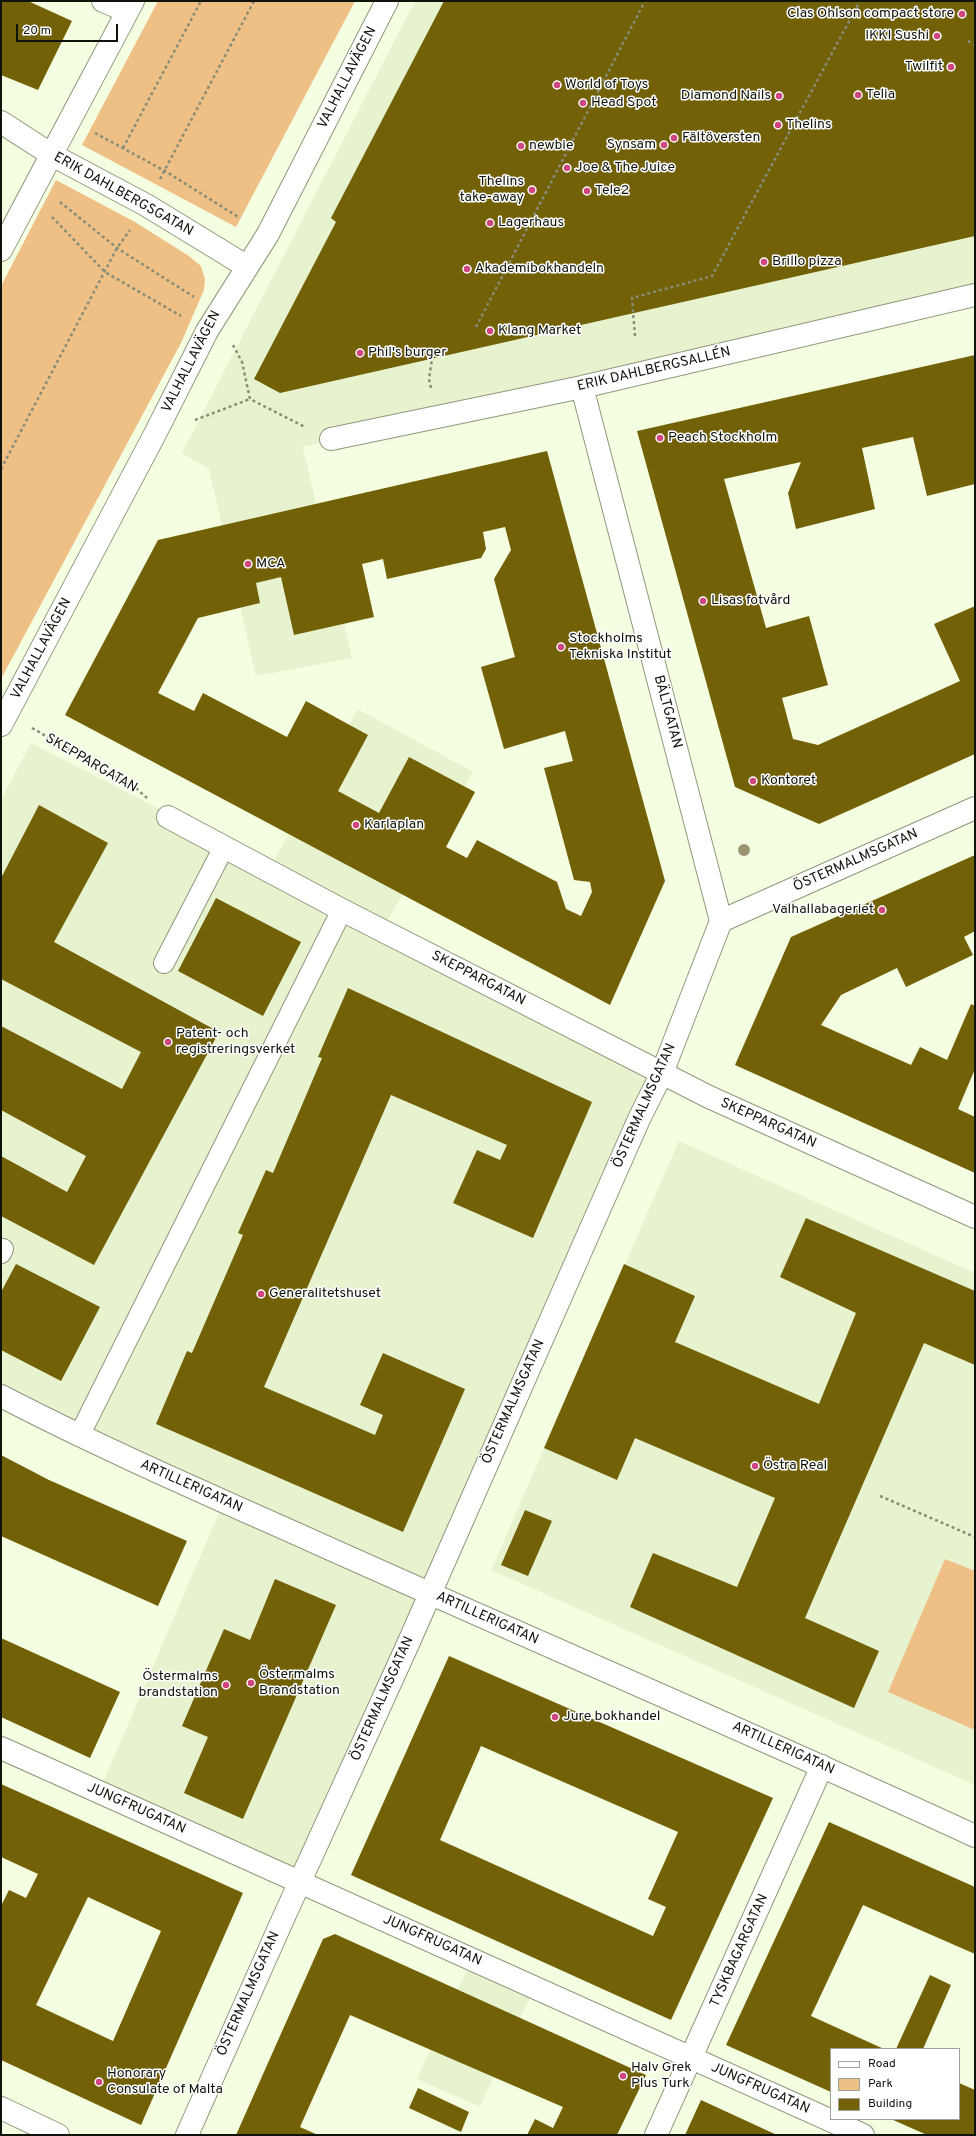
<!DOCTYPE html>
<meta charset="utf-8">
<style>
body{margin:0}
#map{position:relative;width:976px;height:2136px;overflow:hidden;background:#f4fee1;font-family:Overpass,sans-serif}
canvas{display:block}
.frame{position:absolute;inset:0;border:2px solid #101309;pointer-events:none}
.legend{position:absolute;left:830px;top:2048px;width:130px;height:72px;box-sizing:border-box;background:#fff;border:1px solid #9fa19d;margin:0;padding:5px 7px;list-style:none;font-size:12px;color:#101309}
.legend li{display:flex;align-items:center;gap:8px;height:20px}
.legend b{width:20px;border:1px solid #9fa19d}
.scale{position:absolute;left:16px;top:24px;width:102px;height:18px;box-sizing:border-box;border:2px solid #101309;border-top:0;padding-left:5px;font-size:12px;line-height:14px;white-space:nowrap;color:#101309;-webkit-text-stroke:3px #fff;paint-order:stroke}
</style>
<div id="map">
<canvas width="976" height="2136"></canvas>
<div class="frame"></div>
<ul class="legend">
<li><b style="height:5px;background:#fff"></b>Road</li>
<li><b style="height:11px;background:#efc085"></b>Park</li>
<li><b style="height:11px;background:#726107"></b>Building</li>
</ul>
<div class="scale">20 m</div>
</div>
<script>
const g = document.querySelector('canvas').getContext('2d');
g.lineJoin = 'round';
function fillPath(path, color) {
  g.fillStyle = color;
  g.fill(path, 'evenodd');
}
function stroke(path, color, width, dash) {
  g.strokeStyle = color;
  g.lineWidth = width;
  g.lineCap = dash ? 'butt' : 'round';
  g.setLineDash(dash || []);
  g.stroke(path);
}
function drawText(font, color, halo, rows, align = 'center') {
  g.font = font + ' Overpass,sans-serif';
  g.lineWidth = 3;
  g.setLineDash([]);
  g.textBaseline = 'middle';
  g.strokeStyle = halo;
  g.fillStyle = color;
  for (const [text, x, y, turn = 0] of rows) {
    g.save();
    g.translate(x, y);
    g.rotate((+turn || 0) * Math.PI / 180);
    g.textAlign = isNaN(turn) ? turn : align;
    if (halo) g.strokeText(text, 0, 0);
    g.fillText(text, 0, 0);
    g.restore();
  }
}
const built = new Path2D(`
 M415,1H975V299L303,447L352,658L256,676L209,469L182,453Z
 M358,709L473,772L382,930L660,1067L306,1889L98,1794L225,1499L1,1388V800L31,743L271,866Z
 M679,1141L975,1273V1785L491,1570Z
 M469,1965L532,1993L480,2107L417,2079Z`);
const green = new Path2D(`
 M158,1H355L236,227L82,145Z
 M56,180L135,222L189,256L201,266L205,279L204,290L181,343L1,679V286Z
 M945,1559L975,1571V1730L888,1692Z`);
const building = new Path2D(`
 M1,1H28L72,21L38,90L1,75Z
 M444,1H975V236L280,393L254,379L336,222L331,218Z
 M975,355V484L927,496L913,437L862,448L875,509L796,529L788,493L801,462L724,479L766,628L809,616L828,685L782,698L793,739L818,745L960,681L934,624L975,606V754L819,824L735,787L637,431Z
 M547,451L665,881L610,1005L65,715L158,540ZM505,527L511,550L494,579L515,657L481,667L504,749L565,731L573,761L544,768L574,880L590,882L592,892L581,916L566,909L557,882L477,840L467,858L446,847L475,792L409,757L379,813L338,791L368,735L335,717L306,701L287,737L203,693L194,711L158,693L198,618L260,603L256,583L281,577L294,635L374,617L362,564L383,559L387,579L481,558L486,549L483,532Z
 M39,805L108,843L54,942L219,1032L94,1265L1,1216V1156L67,1192L86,1156L1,1110V1026L122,1089L141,1052L1,979V878Z
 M975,855V931L964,937L973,955L906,987L897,968L841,995L821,1025L911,1065L920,1047L947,1060L971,1004L975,1006V1069L958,1109L975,1117V1173L735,1065L791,937Z
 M216,898L301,942L263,1016L178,971Z
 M348,988L592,1102L533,1238L453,1203L477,1150L500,1160L507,1145L391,1095L264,1387L375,1435L383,1415L360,1405L383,1353L465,1389L403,1532L156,1424L187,1351L192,1353L243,1235L238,1233L266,1170L273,1173L322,1058L318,1057Z
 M806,1218L975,1291V1365L924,1343L805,1618L879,1651L854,1708L630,1607L653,1553L737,1587L775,1498L635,1438L617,1480L544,1448L624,1264L695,1296L675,1342L819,1404L856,1313L780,1277Z
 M16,1264L100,1307L61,1381L1,1350V1292Z
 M1,1455L49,1480L187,1541L158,1606L1,1536Z
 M525,1510L552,1521L528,1576L501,1565Z
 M275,1579L336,1605L243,1819L184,1793L208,1737L182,1726L224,1629L250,1640Z
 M1,1638L120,1692L90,1758L1,1717Z
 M449,1656L773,1798L671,2020L351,1875ZM481,1746L678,1832L648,1899L666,1907L653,1936L440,1840Z
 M1,1784L243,1893L141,2125L1,2060V1906L9,1890L26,1898L38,1874L1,1857ZM88,1897L161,1931L113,2041L36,2005Z
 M829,1822L975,1887V1954L863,1905L811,2016L884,2049H831V2092L726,2045Z
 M335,1934L646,2075L617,2135H527L535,2119L553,2128L563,2107L350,2015L300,2127L318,2135H236L323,1939Z
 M930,1975L951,1985L923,2049H896Z
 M959,2083L975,2090V2135H927L891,2119H959Z
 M418,2088L469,2112L461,2132L409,2108Z
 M701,2100L777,2135H685Z`);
const path = new Path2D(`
 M968,41L975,45
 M95,133L165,171L240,218
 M123,148L201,1
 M160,179L254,1
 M60,202L117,248L194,297
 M52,217L105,272L181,316
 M476,327L645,1
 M635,336L632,298L712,276L860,1
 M233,345L242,362L250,399L305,427
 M431,388L429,379L432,359
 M195,420L250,399
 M1,469L117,248L130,230
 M32,728L137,789L147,798
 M880,1496L975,1537`);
const lane = new Path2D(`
 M164,963L224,847
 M1,1253L3,1249
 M79,1436L342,910`);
const street = new Path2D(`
 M103,1L127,11
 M582,387L721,921
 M331,439L582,387L975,295
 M168,817L342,910L709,1097L975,1217
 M1,1396C101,1448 205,1493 308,1539C530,1639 754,1734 975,1836
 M1,1748L863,2135
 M1,2108L58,2135
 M187,2135L283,1919L408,1644L639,1119L662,1073L721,921L975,808
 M656,2135L822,1766`);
const secondary = new Path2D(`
 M1,122L52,155L146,205L246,266
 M1,250L133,1
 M1,725L155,434L207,331L268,234L387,1`);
const trees = [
 [744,850]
];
const markers = [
 [962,14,4,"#cf467f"],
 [937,36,4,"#cf467f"],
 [951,67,4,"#cf467f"],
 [557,85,4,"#cf467f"],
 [858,95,4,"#cf467f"],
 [779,96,4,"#cf467f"],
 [583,103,4,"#cf467f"],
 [778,125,4,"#cf467f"],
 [674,138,4,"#cf467f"],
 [664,145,4,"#cf467f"],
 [521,146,4,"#cf467f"],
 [567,168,4,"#cf467f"],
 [532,190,4,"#cf467f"],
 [587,191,4,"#cf467f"],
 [490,223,4,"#cf467f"],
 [764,262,4,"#cf467f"],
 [467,269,4,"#cf467f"],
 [490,331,4,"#cf467f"],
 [360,353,4,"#cf467f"],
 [660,438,4,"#cf467f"],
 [248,564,4,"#cf467f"],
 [703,601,4,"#cf467f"],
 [561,647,4,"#cf467f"],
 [753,781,4,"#cf467f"],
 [356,825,4,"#cf467f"],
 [882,910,4,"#cf467f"],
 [168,1042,4,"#cf467f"],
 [261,1294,4,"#cf467f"],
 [755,1466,4,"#cf467f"],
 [251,1683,4,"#cf467f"],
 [226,1685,4,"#cf467f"],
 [555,1717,4,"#cf467f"],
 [623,2076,4,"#cf467f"],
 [99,2082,4,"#cf467f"]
];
const poiNames = [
 ["Clas Ohlson compact store",954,14,"right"],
 ["IKKI Sushi",929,36,"right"],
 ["Twilfit",943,67,"right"],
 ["World of Toys",565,85],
 ["Telia",866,95],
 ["Diamond Nails",771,96,"right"],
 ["Head Spot",591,103],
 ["Thelins",786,125],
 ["Fältöversten",682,138],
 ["Synsam",656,145,"right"],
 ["newbie",529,146],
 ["Joe & The Juice",575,168],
 ["Thelins",524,182,"right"],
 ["take-away",524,198,"right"],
 ["Tele2",595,191],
 ["Lagerhaus",498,223],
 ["Brillo pizza",772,262],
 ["Akademibokhandeln",475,269],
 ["Klang Market",498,331],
 ["Phil's burger",368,353],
 ["Peach Stockholm",668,438],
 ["MCA",256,564],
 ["Lisas fotvård",711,601],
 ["Stockholms",569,639],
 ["Tekniska Institut",569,655],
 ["Kontoret",761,781],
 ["Karlaplan",364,825],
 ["Valhallabageriet",874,910,"right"],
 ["Patent- och",176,1034],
 ["registreringsverket",176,1050],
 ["Generalitetshuset",269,1294],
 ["Östra Real",763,1466],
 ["Östermalms",259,1675],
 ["Brandstation",259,1691],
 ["Östermalms",218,1677,"right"],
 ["brandstation",218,1693,"right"],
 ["Jure bokhandel",563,1717],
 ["Halv Grek",631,2068],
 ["Plus Turk",631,2084],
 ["Honorary",107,2074],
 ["Consulate of Malta",107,2090]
];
const streetNames = [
 ["VALHALLAVÄGEN",348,78,-63],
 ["ERIK DAHLBERGSGATAN",123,195,29],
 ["VALHALLAVÄGEN",192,362,-63],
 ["ERIK DAHLBERGSALLÉN",654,370,-13],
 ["VALHALLAVÄGEN",42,649,-62],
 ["BÄLTGATAN",667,712,75],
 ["SKEPPARGATAN",91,764,30],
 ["ÖSTERMALMSGATAN",856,861,-24],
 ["SKEPPARGATAN",478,979,27],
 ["ÖSTERMALMSGATAN",645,1106,-66],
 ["SKEPPARGATAN",768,1124,24],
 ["ÖSTERMALMSGATAN",514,1402,-66],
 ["ARTILLERIGATAN",191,1487,24],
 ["ARTILLERIGATAN",487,1619,24],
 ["ÖSTERMALMSGATAN",383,1699,-66],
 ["ARTILLERIGATAN",783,1749,24],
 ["JUNGFRUGATAN",136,1809,24],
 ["JUNGFRUGATAN",432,1941,24],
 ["TYSKBAGARGATAN",740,1951,-66],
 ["ÖSTERMALMSGATAN",249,1994,-66],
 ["JUNGFRUGATAN",760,2089,24]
];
fillPath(built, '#e7f3cf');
fillPath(green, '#efc085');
fillPath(building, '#726107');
stroke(lane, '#8f987d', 22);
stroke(street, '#8f987d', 24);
stroke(secondary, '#8f987d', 24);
stroke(path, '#868d79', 2.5, [3, 3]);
stroke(lane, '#fff', 20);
stroke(street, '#fff', 22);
stroke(secondary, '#fff', 22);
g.fillStyle = '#9b9271';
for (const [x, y] of trees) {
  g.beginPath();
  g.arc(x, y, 6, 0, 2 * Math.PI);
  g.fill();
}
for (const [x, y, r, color] of markers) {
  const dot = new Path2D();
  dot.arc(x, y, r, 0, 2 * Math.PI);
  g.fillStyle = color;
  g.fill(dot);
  stroke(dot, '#fff', 1.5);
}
drawText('14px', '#101309', '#fff', poiNames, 'left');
drawText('14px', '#101309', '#fff', streetNames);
</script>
